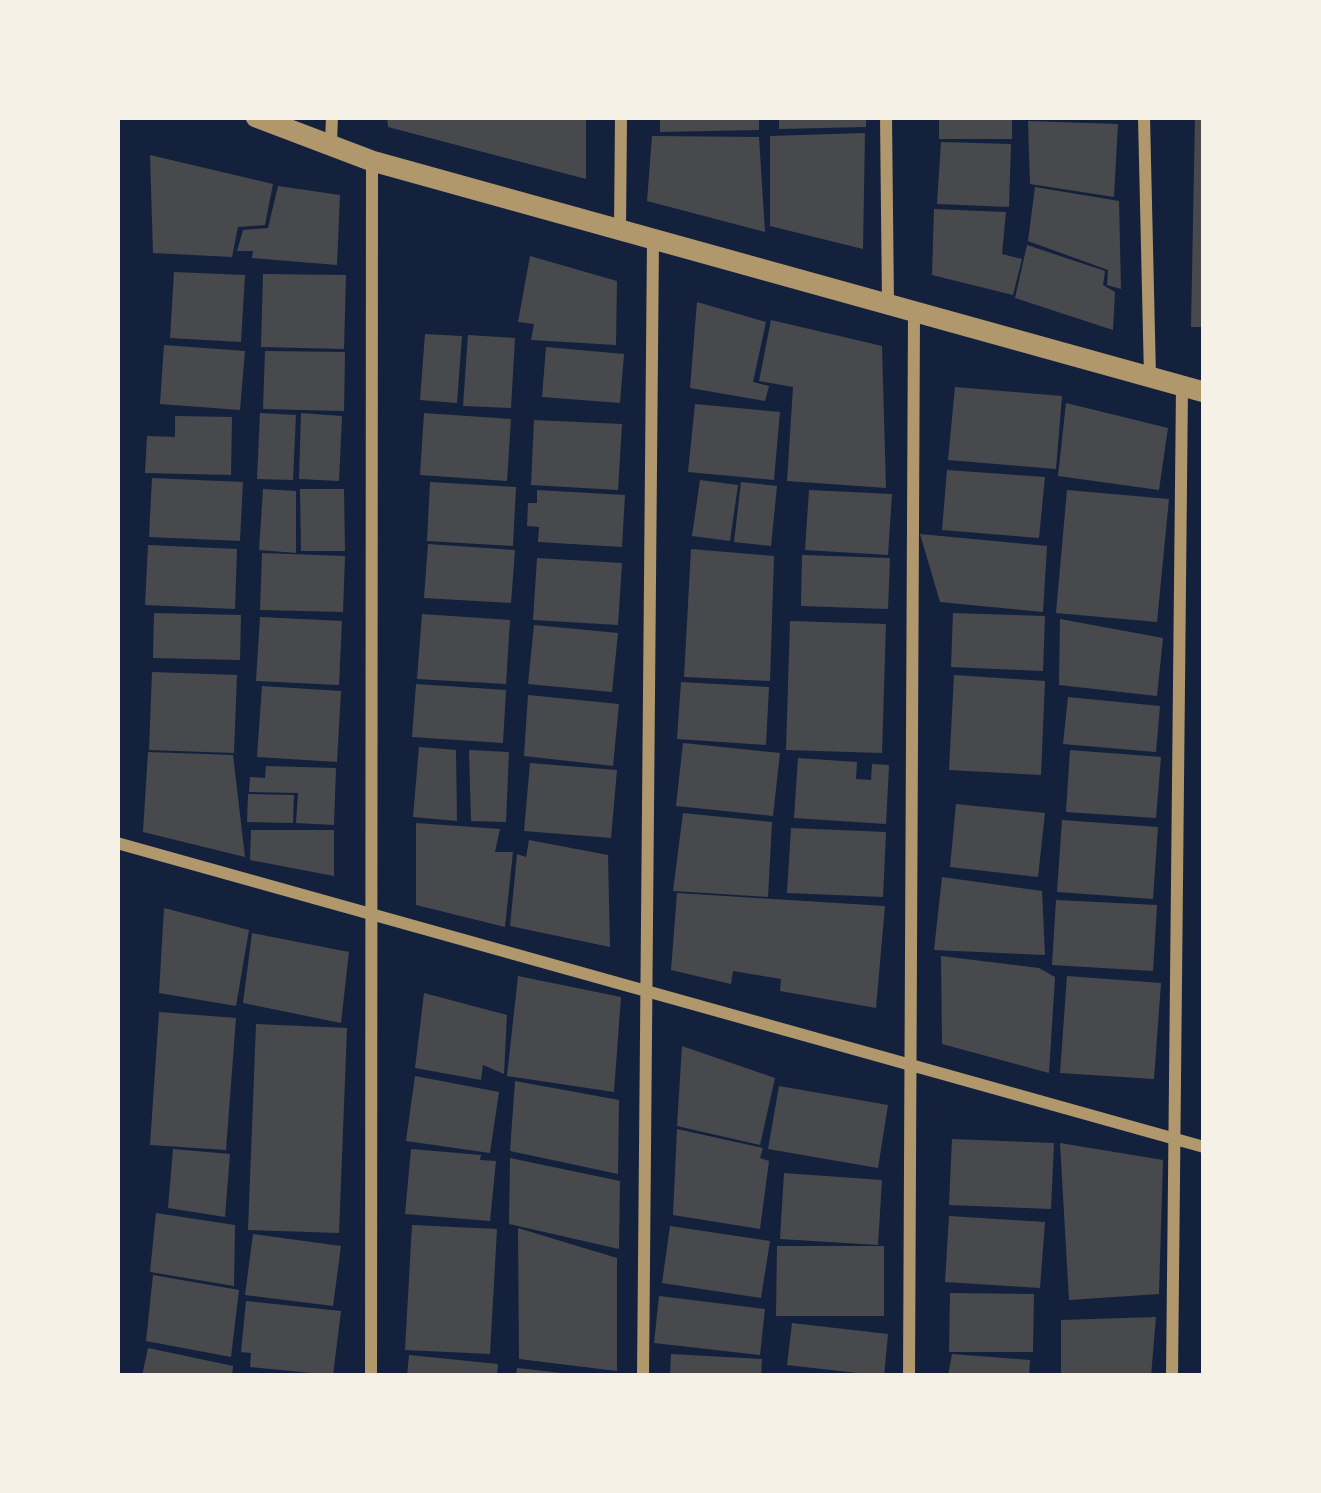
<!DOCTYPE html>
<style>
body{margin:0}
#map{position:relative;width:1321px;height:1493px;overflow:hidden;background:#14213d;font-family:"Fira Sans Condensed",sans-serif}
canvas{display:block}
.frame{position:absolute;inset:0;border:120px solid #f6f1e7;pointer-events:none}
</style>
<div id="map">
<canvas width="1321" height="1493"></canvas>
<div class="frame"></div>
</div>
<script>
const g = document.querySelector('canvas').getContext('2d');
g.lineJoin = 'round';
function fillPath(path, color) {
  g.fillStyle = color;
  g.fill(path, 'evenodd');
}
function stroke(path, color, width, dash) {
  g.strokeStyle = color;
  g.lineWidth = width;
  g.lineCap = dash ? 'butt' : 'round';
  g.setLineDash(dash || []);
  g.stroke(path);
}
const building = new Path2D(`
 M387,117H586V179L388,127Z
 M660,117H759V130L660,132Z
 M779,117H866V127L779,129Z
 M939,117H1012V139H939Z
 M1195,117H1204V327H1191Z
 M1028,121L1118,124L1114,197L1030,184Z
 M865,133L863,249L770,226V136Z
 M652,136L759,137L765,232L647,201Z
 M941,142L1011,144L1009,207L937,204Z
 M150,155L273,184L265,225L238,227L232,257L153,253Z
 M278,186L340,195L337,265L252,258L253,251H237L243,230L268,228Z
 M1035,187L1119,201L1121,289L1107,285L1108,270L1028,241Z
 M934,209L1006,212L1002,254L1022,259L1013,295L932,275Z
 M1027,245L1105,271L1103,285L1115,292L1113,330L1015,298Z
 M530,256L617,281L616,345L531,340L534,324L518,322Z
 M174,272L245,275L241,342L170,338Z
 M263,274L346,275L344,349L261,347Z
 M697,302L766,322L753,382L769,386L765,401L690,388Z
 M771,320L882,346L886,488L787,481L793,387L759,381Z
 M425,334L462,336L457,403L420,400Z
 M468,335L515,338L511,408L463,406Z
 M164,345L245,351L240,410L160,404Z
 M546,347L624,354L620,403L542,397Z
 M265,351L345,352L344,411L263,409Z
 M955,387L1062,396L1056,469L948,460Z
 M1066,403L1168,428L1159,490L1058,476Z
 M695,404L780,412L774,480L688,472Z
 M260,413L296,415L293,480L257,479Z
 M301,413L342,416L339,481L299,479Z
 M424,413L511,419L507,481L420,475Z
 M175,416L232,417L231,475L145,473L147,436L175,437Z
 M534,420L622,424L618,490L531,485Z
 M947,470L1045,477L1039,538L942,530Z
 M152,478L243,482L240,541L149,537Z
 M700,480L738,485L730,541L692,536Z
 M430,482L516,487L513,546L427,541Z
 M741,482L777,486L771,546L734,542Z
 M263,489L296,491V553L259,550Z
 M300,489H344L345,551H301Z
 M537,490L625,495L622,547L538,542L539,527L527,526L528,503H537Z
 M809,490L892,494L888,555L805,550Z
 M1067,490L1169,499L1157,622L1056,613Z
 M920,534L1047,546L1043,612L940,602Z
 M428,544L515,550L511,603L424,598Z
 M148,545L237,549L235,609L145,605Z
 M691,549L774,556L770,681L684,677Z
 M262,553L345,556L343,612L260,610Z
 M802,555L890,558L888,609L801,606Z
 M537,558L622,563L618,625L533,620Z
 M154,613L241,615L240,660L153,658Z
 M953,613L1045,616L1043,671L951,667Z
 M422,614L510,620L506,684L417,679Z
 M260,617L342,621L339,685L256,681Z
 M1060,619L1163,638L1157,696L1059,685Z
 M790,621L886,624L882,753L786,750Z
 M534,625L618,633L612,692L528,684Z
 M152,672L237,675L234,753L149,750Z
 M954,675L1045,681L1041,775L949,770Z
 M681,682L769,687L766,745L677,739Z
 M416,684L506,690L503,743L412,737Z
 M262,686L341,691L337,762L257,757Z
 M528,695L619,704L613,766L524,756Z
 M1068,697L1160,706L1156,752L1063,744Z
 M683,743L780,753L773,816L676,806Z
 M419,747L456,750L457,821L413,817Z
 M469,750L509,752L506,822L471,821Z
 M1070,750L1161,757L1156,818L1066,812Z
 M148,752L233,755L245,857L143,832Z
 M798,758L857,762L856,779L871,780L872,764L889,765L886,824L794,818Z
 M530,763L617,770L611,838L524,831Z
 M266,766L336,768L334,825L296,823L298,793L249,792L250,777L265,778Z
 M248,794L294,795L293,823L247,822Z
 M956,804L1045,813L1038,877L950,867Z
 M683,813L772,822L768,897L673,891Z
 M1062,820L1158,827L1153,899L1057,892Z
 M416,823L500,829L495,852H513L505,927L416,905Z
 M791,828L886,832L883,897L787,893Z
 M251,830H334V876L250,860Z
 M529,840L608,855L610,947L510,926L517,854L526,857Z
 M942,877L1042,891L1045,955L934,950Z
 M677,893L885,906L876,1008L780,991L781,979L733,971L731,984L671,970Z
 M1056,900L1157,905L1153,971L1052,965Z
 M164,908L249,930L236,1006L159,993Z
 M252,933L349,952L341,1023L243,1003Z
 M941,956L1039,968L1055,977L1049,1073L942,1044Z
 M518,976L621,997L614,1092L507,1076Z
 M1067,976L1161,983L1154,1079L1060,1073Z
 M424,993L507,1015L504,1074L483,1065L481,1080L415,1068Z
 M159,1012L236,1018L226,1150L150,1145Z
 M256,1024L347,1028L339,1233L248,1230Z
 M682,1046L775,1078L760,1145L677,1126Z
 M415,1076L499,1092L490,1153L406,1141Z
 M515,1081L619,1100L618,1174L510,1151Z
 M779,1086L888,1105L878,1168L768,1149Z
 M677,1129L763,1148L760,1158L769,1161L760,1229L673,1215Z
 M952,1139L1054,1143L1051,1209L949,1205Z
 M1060,1143L1163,1160L1159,1294L1069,1300Z
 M173,1149L230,1154L225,1217L168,1208Z
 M411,1149L481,1155L480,1160L496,1161L490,1221L405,1214Z
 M510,1158L620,1181L619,1249L509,1224Z
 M784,1173L882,1180L878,1245L780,1239Z
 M156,1213L235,1225L234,1286L150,1272Z
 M949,1216L1045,1222L1040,1288L945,1282Z
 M412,1225L497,1229L490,1354L405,1350Z
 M670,1226L770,1241L761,1298L662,1283Z
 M518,1228L617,1258V1371L519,1359Z
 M253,1234L341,1246L333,1306L245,1295Z
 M777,1246H884V1316H776Z
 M153,1275L239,1290L231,1357L146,1341Z
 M950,1293L1034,1294L1033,1352H949Z
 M659,1296L765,1309L760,1355L654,1343Z
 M246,1301L341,1311L333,1375L250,1367L251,1353L241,1352Z
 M1156,1317L1151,1376H1061V1320Z
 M792,1323L888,1334L884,1376L787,1365Z
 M148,1348L233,1366L232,1376H142Z
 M671,1354L762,1359L761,1376H670Z
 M952,1354L1030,1360L1029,1376H948Z
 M409,1355L498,1364L497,1376H407Z
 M517,1368L562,1373V1376H516Z`);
const minor = new Path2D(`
 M886,117L888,304
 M1144,117L1150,377
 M331,142L332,117
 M620,230L621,117
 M117,843L1204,1147
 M371,1376L372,161
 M643,1376L653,239
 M909,1376L914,312
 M1172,1376L1182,386`);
const tertiary = new Path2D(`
 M256,117L372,161L1204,392`);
fillPath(building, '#48494c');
stroke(minor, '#b1986c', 12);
stroke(tertiary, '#b1986c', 21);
</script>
